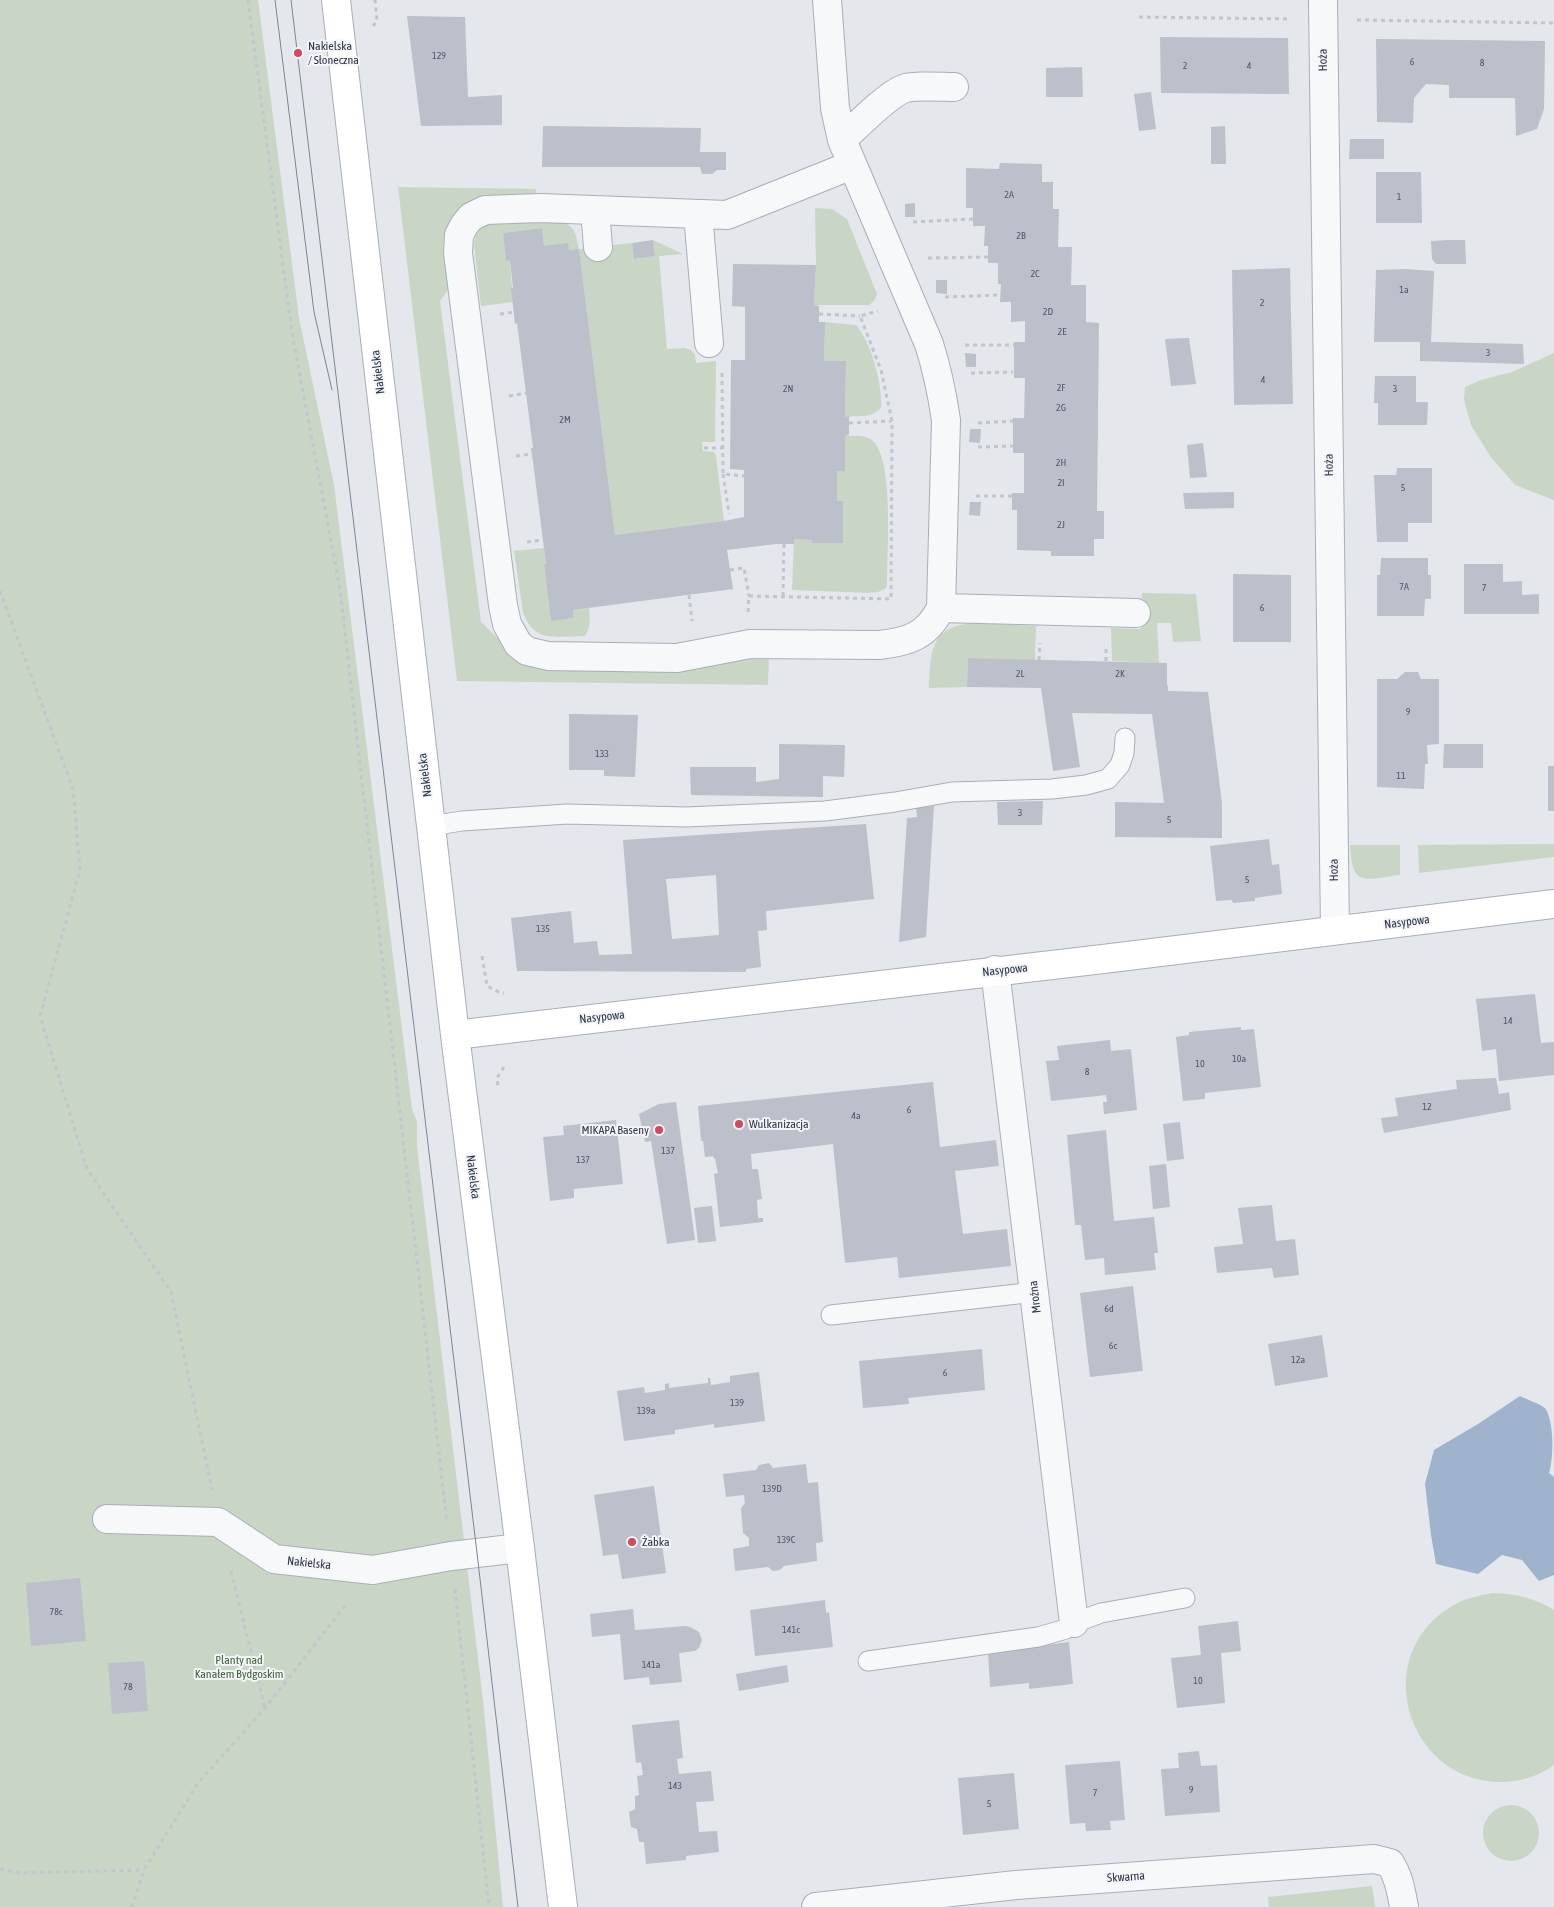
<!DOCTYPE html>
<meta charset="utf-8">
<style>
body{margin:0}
canvas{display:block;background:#e4e7ec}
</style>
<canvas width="1554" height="1907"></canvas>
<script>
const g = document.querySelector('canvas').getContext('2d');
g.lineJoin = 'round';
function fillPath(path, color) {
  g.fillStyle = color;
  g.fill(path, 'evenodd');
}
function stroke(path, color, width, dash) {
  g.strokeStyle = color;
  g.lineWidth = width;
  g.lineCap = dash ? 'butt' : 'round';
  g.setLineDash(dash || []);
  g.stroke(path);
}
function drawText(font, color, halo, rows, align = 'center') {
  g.font = font + ' "Asap Condensed",sans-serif';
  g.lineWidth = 4;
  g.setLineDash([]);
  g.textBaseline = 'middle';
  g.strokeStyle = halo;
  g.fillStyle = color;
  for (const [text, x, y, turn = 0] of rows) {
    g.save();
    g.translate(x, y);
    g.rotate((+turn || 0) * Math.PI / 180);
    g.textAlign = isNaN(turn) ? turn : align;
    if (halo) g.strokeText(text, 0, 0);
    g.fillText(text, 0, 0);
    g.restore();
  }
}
const green = new Path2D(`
 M0,0H258L299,318L334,485L412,1109L417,1122V1147L483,1700L503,1907H0Z
 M398,187L536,189L535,198H488L453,283L440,301L481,622L514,654L734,658L769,657L768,685L457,681Z
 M815,208L832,209L847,219L877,294L874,301L869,305H814L816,265Z
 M560,222C576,225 576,236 579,249L632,243L634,259L655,256L653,240L683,254L659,256L667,349L684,348L691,350L695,355L696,363L716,361L715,442H702L703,451L714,452L716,456L724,521L615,535L579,249L569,250L544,246L542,228L503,233L506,260H510L513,302L481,306L474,245C475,232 481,226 494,223Z
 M825,322L856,325C871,341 883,386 881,408C870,419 859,415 845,417L846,362L824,361Z
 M1554,353V500L1515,485L1490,456L1471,425L1464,400L1465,387L1481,380L1512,372Z
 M845,436C855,436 867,434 874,442C894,464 887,555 887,586C883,592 876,592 869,593L792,590L794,539L812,540L813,543H843V502L837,501V471L845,470Z
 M544,548L546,564H544L551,620L573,618V610L589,608C590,619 591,626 585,636C557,636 534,644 523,612L514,551Z
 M1142,593L1196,594L1201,641L1173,642L1171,623H1157L1159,663L1112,661L1111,628L1140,629Z
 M975,623L1036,626L1035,660L968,658L967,687L929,688C931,650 930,626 975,623Z
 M1554,844V857L1419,873L1418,845Z
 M1350,845H1400V875C1365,879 1352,889 1350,845Z
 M1492,1593C1517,1594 1532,1597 1554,1610V1765C1538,1777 1516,1783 1497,1782C1406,1778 1371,1657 1449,1608C1462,1599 1477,1596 1492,1593Z
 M1483 1833a28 28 0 1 1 56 0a28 28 0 1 1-56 0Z
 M1372,1886L1375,1907H1269L1268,1897Z`);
const water = new Path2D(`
 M1520,1396C1528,1400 1538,1403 1545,1408C1554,1420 1554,1458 1549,1473L1554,1477V1575L1539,1581L1522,1560L1502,1555L1478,1574L1436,1564L1431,1535L1425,1484L1434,1450L1478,1424Z`);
const building = new Path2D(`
 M407,16L465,17L468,97L502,95V125L421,126Z
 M1160,37L1288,38L1289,94L1161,93Z
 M1376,39L1545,41L1544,109L1537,129L1516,136L1515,98H1449V85L1426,84L1414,98L1413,123L1377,122Z
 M1082,67L1083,97H1046V68Z
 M1151,92L1156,129L1139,131L1134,94Z
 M543,126L701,128L700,152H726V170H717L712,174H702L700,167H542Z
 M1225,126L1226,164H1211V127Z
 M1350,139H1384V159H1349Z
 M1000,163L1042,164V182H1053V209H1059L1058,247H1072L1071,285H1086V322L1099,323L1097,511H1104V539H1094V556H1051V551L1017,550V510H1012V493H1024V453H1013V418H1024L1025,378H1014V342H1025V321L1011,322V302H1000L1001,284H998V263H988V246H984L985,226H973V208H966V168L999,169Z
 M1376,172H1421L1422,223H1376Z
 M915,203V217H905V204Z
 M542,228L544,246L568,243L569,250L579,249L615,535L724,521L744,517V470L730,469L731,360H745V307L732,306L733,264L816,265L814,305L819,306V322H825L824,361H846L845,417L849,416V435L845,436V471H837V501H843V543H812V540L794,539V544H776L727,550L733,589L573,610V618L551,621L544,564H546L533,462L531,448H533L517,323L515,324L511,288H513L510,260L506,261L503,233Z
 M653,240L655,256L634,259L632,243Z
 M1449,240H1465L1466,264H1436L1432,259L1431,241Z
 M1290,268L1293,404L1234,405L1232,270Z
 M1405,269L1434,271L1431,342L1523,344L1524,364L1420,361V342H1374L1376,270Z
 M936,280H947V294L936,293Z
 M1189,338L1196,384L1171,386L1165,339Z
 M965,353L976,354V367H966Z
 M1375,376H1416V402H1428L1427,425H1378V403H1374Z
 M970,429H981L980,443L969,442Z
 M1203,443L1207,477L1190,478L1187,445Z
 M1397,468H1432V523H1408V542H1377L1374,475H1396Z
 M1234,492V508L1185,509L1183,493Z
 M970,502H981L980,516L969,515Z
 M1381,558H1428V575H1431V599H1425L1424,616H1377V575H1380Z
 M1464,564H1503V582L1522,581V595L1539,594V614H1464Z
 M1233,574L1291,575V642H1233Z
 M968,658L1167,663V685H1168V691L1208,692L1222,803V838L1115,837V802L1164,803L1152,714L1072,713L1080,767L1053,771L1041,688L967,687Z
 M1405,672H1418L1421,679H1439V744L1427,745L1428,764H1425L1424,789L1377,787V679H1397Z
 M569,714L638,715L635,777L604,776V770H569Z
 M779,744L845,745L844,777L823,776V797L691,795L690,767H756V782L779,779Z
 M1444,744H1483V768H1443Z
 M1548,766H1554V811H1548Z
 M1043,801L1042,825H998L997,802Z
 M934,806L926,937L899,942L907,818L917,817L916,808Z
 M866,824L874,899L766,911L767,930L758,931L761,967L746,969V972L517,971L511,918L571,911L574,943L597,941L599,955L632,954L623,840ZM716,875L719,935L672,939L666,879Z
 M1269,839L1272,865L1279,864L1282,894L1255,898V901L1233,903L1232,900L1216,901L1210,846Z
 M1535,994L1541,1043L1554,1042V1075L1499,1081L1496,1049L1482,1051L1476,999Z
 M1241,1027V1030L1254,1029L1261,1087L1205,1093V1099L1183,1101L1176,1037L1189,1035V1032Z
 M1110,1040L1111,1051L1131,1049L1137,1110L1104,1114L1103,1102H1107L1106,1095L1051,1101L1046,1061L1059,1060L1057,1046Z
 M1496,1078L1499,1094L1509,1092L1511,1110L1384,1133L1381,1118L1398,1116L1395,1098L1457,1089L1456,1080Z
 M933,1082L940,1147L996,1140L999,1166L955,1171L963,1234L1007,1229L1011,1266L899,1278L897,1257L845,1263L833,1144L751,1154L752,1169H758L762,1199L757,1200L758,1218H763V1222L720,1227L714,1174L718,1173L715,1158L714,1159L713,1156L705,1157L703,1141H701L698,1106Z
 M676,1102L695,1240L667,1244L651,1141L645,1142L639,1114L659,1104Z
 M616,1120L623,1184L574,1189V1198L550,1201L543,1137L564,1135L563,1126Z
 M1180,1122L1184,1159L1167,1161L1163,1124Z
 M1106,1130L1114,1221L1154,1217L1158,1253H1154L1156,1270L1105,1275L1104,1258L1085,1260L1081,1225H1075L1067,1135Z
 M1166,1164L1170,1207L1153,1209L1149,1166Z
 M1272,1205L1276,1241L1295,1239L1299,1275L1274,1278L1272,1268L1217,1273L1214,1247L1243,1244L1238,1208Z
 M712,1206L716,1241L698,1243L694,1208Z
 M1133,1286L1143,1371L1090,1377L1080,1293Z
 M1322,1335L1328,1377L1275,1386L1268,1344Z
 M982,1349L985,1390L908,1398L909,1404L863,1408L859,1361Z
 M759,1372L765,1421L714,1428V1424L675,1430V1434L624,1441L617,1391L644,1387L645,1393L665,1390V1384L669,1383V1388L708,1383V1378H710L711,1385L730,1382V1376Z
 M769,1463L773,1468L806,1464L808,1483L818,1482L823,1542L816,1543L817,1561L784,1566L780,1570L773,1571L768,1567L735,1571L733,1549L749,1546V1538L743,1533L741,1508L745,1503L744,1495L726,1497L723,1474L756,1470L759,1465Z
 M654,1486L666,1573L622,1579L618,1554L603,1556L594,1495Z
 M80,1578L86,1641L31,1646L26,1583Z
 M825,1600L826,1613L829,1612L833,1647L755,1656L750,1610Z
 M633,1609L635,1630L686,1626L690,1627L699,1632L702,1640L699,1648L695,1651L679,1653L682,1682L650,1685L649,1677L624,1680L620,1634L592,1637L590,1614Z
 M1238,1621L1241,1651L1221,1653L1225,1703L1177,1708L1171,1658L1201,1655L1198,1626Z
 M1069,1642L1073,1684L1029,1689V1683L990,1687L988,1652Z
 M144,1661L148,1711L112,1714L108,1663Z
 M787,1665L789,1682L739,1691L736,1674Z
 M679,1720L683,1758L677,1759L679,1774L711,1771L714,1801L696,1802L699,1832L717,1831L719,1852L686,1856V1860L646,1864L644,1842H639L637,1829L631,1827L629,1812L635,1809V1796L639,1795L637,1776L643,1775L641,1762L636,1763L632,1725Z
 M1199,1751L1201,1766L1217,1765L1220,1812L1165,1816L1161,1769L1179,1768L1178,1753Z
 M1120,1761L1125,1820L1110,1821L1111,1830L1086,1831L1085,1823L1070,1824L1065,1765Z
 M1014,1773L1019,1829L963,1835L958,1778Z`);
const path = new Path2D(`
 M248,0L292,333L340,589L447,1523
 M1139,17L1291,19
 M1357,20L1554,23
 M373,26L377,21L375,0
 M913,222L973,219
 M928,258L988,257
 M945,297L1000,295
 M500,314L514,312
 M819,314L860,316
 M965,345H1014
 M722,373L723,474L744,476
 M971,373L1013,372
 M509,396L526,393
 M849,423L892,421
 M978,423L1013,421
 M978,447L1013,446
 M704,448H723
 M516,456L532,454
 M723,474L729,514
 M976,496H1012
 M527,542L543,540
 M730,570L744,568L749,596
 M0,591L73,789L80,870L40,1016L87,1169L171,1292L212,1490
 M689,595L692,621
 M783,596L784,544
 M748,612L749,596L891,599L892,421L881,370L860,316L878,311
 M1039,660L1040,643
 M1106,661V646
 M482,956L487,986L501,993H504
 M498,1085L497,1078L506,1064
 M231,1571L265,1708
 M455,1589L489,1907
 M0,1869L19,1873L144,1870
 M132,1907L144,1870L198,1783L265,1708L348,1602`);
const lane = new Path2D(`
 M431,826L462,821L567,814L686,817L825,811L895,802L952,792L1052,789L1086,785L1108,779L1120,765L1124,753L1125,738
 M831,1315L1035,1292
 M868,1661L1038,1637L1066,1629L1074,1623L1101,1613L1185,1598`);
const street = new Path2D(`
 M827,0L835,108L842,140L929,344C937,369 942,393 946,420L941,608C927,636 908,642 879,645L750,644L677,658L548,656L527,651L518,644L507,624L503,605L458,253L459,235L465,224L471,217L485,210L540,208L727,215L852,165
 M1323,0L1335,930
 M842,140C856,127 886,96 903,89C913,85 941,87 954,87
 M595,210L598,247
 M698,214L709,343
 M941,608L1136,613
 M995,970L1074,1623
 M107,1519L218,1522L274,1559L373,1570L451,1556L520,1548
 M816,1907L1016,1885L1374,1859L1390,1863C1399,1877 1401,1891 1404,1907`);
const secondary = new Path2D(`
 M336,0L455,1035L520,1548L563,1907
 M455,1035L1103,959L1554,904`);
const tram = new Path2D(`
 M275,0L314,312L332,390
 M291,0L477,1553L518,1907`);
const markers = [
 [298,53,5,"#d1495b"],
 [739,1124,5,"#d1495b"],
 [659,1130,5,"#d1495b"],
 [632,1542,5,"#d1495b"]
];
const numberNames = [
 ["129",439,56],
 ["6",1412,62],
 ["8",1482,63],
 ["2",1185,66],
 ["4",1249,66],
 ["2A",1009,195],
 ["1",1399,197],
 ["2B",1021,236],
 ["2C",1035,274],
 ["1a",1404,290],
 ["2",1262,303],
 ["2D",1048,312],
 ["2E",1062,332],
 ["3",1488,353],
 ["4",1263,380],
 ["2F",1061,388],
 ["2N",788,389],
 ["3",1395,389],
 ["2G",1061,408],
 ["2M",565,420],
 ["2H",1061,463],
 ["2I",1061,483],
 ["5",1403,488],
 ["2J",1061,525],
 ["7A",1404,587],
 ["7",1484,588],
 ["6",1262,608],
 ["2L",1020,674],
 ["2K",1120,674],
 ["9",1408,712],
 ["133",602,754],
 ["11",1401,776],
 ["3",1020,813],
 ["5",1169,820],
 ["5",1247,880],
 ["135",543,929],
 ["14",1508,1021],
 ["10a",1239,1059],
 ["10",1200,1064],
 ["8",1087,1072],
 ["12",1427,1107],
 ["6",909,1110],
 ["4a",856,1116],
 ["137",668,1151],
 ["137",583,1160],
 ["6d",1109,1309],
 ["6c",1113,1346],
 ["12a",1298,1360],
 ["6",945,1373],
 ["139",737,1403],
 ["139a",646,1411],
 ["139D",772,1489],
 ["139C",786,1540],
 ["78c",56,1612],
 ["141c",791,1630],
 ["141a",651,1665],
 ["10",1198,1681],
 ["78",128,1687],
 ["143",675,1786],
 ["9",1191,1790],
 ["7",1095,1793],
 ["5",989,1804]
];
const poiNames = [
 ["Nakielska",308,46],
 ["/ Słoneczna",308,60],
 ["Wulkanizacja",749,1124],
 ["MIKAPA Baseny",649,1130,"right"],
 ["Żabka",642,1542]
];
const streetNames = [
 ["Hoża",1323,60,-91],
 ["Nakielska",378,372,-97],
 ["Hoża",1329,465,-91],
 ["Nakielska",425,775,-97],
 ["Hoża",1334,870,-91],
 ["Nasypowa",1407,922,-7],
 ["Nasypowa",1005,970,-6],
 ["Nasypowa",602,1017,-6],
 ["Nakielska",473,1177,83],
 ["Mroźna",1035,1297,-97],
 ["Nakielska",309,1563,6],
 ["Skwarna",1126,1877,-4]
];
const parkNames = [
 ["Planty nad",239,1660],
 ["Kanałem Bydgoskim",239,1674]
];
fillPath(green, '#c9d6c5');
fillPath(water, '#9fb4cc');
fillPath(building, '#bbc0ca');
stroke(lane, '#a9aeb7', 21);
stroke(street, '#a9aeb7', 30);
stroke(secondary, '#a9aeb7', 30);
stroke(path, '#c2c5cb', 3, [4, 4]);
stroke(lane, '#f7f8fa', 19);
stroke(street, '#f7f8fa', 28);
stroke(secondary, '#fff', 28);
stroke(tram, '#7d8696', 1);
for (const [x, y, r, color] of markers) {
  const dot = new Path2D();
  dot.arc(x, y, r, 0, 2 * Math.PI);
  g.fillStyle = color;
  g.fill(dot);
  stroke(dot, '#f4f6f9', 2);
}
drawText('10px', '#4f5766', null, numberNames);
drawText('12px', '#2b3445', '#f4f6f9', poiNames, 'left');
drawText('12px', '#2b3445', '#f4f6f9', streetNames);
drawText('12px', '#3f6138', '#f4f6f9', parkNames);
</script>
